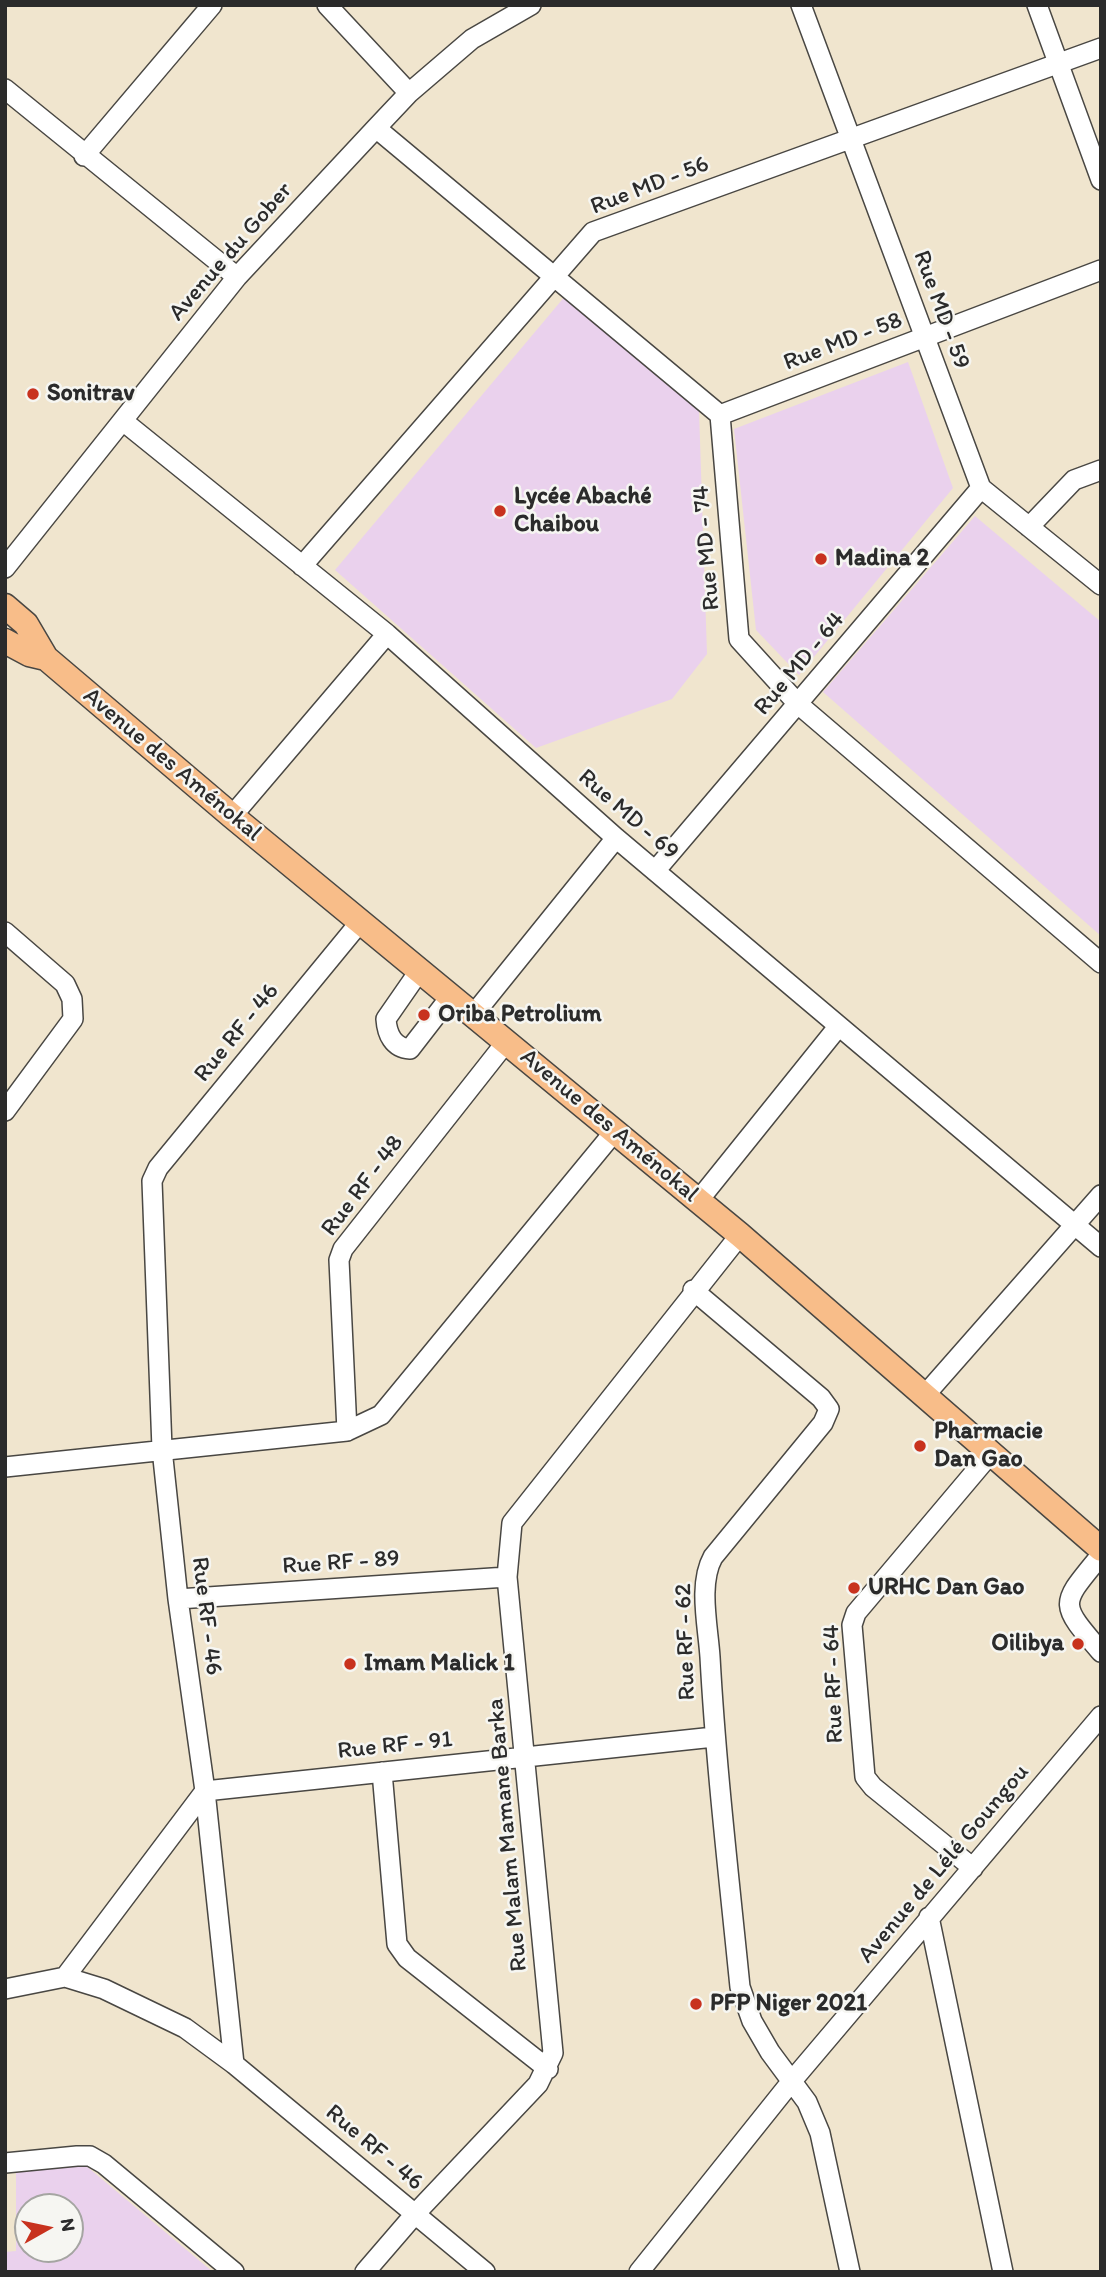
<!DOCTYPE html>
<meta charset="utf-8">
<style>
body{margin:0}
#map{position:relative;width:1106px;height:2277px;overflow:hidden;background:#f0e5ce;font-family:Itim,sans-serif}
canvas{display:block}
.frame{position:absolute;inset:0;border:7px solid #2b2b2b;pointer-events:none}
.north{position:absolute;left:14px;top:2193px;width:70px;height:70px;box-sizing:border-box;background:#f6f6f2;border:2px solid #a5a5a2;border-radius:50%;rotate:81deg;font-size:19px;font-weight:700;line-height:28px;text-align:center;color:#2b2b2b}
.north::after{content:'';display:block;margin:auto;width:24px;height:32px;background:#c8321e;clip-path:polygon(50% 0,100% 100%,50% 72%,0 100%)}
</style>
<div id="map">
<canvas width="1106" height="2277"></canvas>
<div class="frame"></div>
<div class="north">N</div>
</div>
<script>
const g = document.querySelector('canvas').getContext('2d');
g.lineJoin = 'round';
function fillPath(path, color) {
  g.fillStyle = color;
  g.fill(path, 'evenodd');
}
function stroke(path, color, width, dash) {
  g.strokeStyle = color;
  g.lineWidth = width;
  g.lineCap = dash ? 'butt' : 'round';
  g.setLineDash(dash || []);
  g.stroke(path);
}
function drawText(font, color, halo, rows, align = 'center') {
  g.font = font + ' Itim,sans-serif';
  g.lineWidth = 5;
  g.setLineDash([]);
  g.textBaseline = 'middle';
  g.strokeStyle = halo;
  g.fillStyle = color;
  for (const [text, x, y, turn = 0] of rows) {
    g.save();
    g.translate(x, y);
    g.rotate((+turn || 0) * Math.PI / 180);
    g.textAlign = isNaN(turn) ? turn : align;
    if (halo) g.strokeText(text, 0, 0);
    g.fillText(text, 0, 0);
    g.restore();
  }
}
const built = new Path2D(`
 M566,295L699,410L707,654L672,699L536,748L335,570Z
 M908,362L953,488L799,675L756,630L734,429Z
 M975,516L1101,622V936L823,692Z
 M85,2165L213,2272H5V2252L16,2251V2172ZM28,2207H70V2249H28Z`);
const minor = new Path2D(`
 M327,5L409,93
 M801,5L981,488L1101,585
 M1037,5L1101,180
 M5,89L237,277
 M376,128L720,415L739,639L798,704L1101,963
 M84,156L212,5
 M720,415L1101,270
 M123,421L387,634L616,838L1101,1247
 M1029,527L1074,480L1101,470
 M302,566L593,232L1101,48
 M5,568L237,277L376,128L409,93L472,39L531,5
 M232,816L387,634
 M655,871L981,488
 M361,921L158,1168L152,1181L162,1449L178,1599L205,1791L234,2064L485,2272
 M5,932L65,984L72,999L73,1019L5,1111
 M420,970L386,1019C387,1034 393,1048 410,1049L451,996
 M474,1014L616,838
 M698,1201L838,1027
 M693,1290L821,1398L829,1409L823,1423L713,1557C698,1584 708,1626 710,1657C716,1767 729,1877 740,1987L752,2021L770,2052L807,2102L820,2133L850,2272
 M925,1395L1101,1195
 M347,1431L339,1260L343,1249L507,1041
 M5,1467L347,1431L381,1415L610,1137
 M1101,1555C1060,1605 1058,1602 1101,1652
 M178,1599L507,1577
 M382,1772L397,1944L407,1958L548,2069
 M973,1868L873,1787L865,1777L852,1625L856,1613L991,1453
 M929,1917L1003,2272
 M65,1977L205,1791L714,1737
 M5,1989L65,1977L104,1989L185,2028L234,2064
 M5,2163L77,2156H90L104,2164L234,2272
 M365,2272L415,2214L538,2084L553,2053L507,1577L512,1523L740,1235
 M639,2272L791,2082L1101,1716`);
const major = new Path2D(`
 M5,606L26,624L46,658L232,816L740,1235L1101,1549
 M5,641L29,654L46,658`);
const markers = [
 [33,394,7,"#c8321e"],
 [500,511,7,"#c8321e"],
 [821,559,7,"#c8321e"],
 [424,1015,7,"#c8321e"],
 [920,1446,7,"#c8321e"],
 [854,1588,7,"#c8321e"],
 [1078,1644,7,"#c8321e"],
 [350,1664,7,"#c8321e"],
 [696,2004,7,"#c8321e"]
];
const streetNames = [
 ["Rue MD - 56",650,186,-21],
 ["Avenue du Gober",231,252,-49],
 ["Rue MD - 59",941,310,70],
 ["Rue MD - 58",843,342,-21],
 ["Rue MD - 74",707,548,-95],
 ["Rue MD - 64",800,664,-50],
 ["Avenue des Aménokal",172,765,40],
 ["Rue MD - 69",628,815,41],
 ["Rue RF - 46",237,1033,-51],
 ["Avenue des Aménokal",609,1126,40],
 ["Rue RF - 48",363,1186,-53],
 ["Rue RF - 89",341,1563,-4],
 ["Rue RF - 46",206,1616,83],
 ["Rue RF - 62",686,1642,-92],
 ["Rue RF - 64",834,1684,-92],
 ["Rue RF - 91",395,1746,-6],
 ["Rue Malam Mamane Barka",508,1835,-95],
 ["Avenue de Lélé Goungou",944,1864,-50],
 ["Rue RF - 46",374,2148,40]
];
const poiNames = [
 ["Sonitrav",47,394],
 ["Lycée Abaché",514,497],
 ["Chaibou",514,525],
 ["Madina 2",835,559],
 ["Oriba Petrolium",438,1015],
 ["Pharmacie",934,1432],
 ["Dan Gao",934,1460],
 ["URHC Dan Gao",868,1588],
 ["Oilibya",1064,1644,"right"],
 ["Imam Malick 1",364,1664],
 ["PFP Niger 2021",710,2004]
];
fillPath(built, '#ead1ed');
stroke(minor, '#494743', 22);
stroke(major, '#494743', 27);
stroke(minor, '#fff', 19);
stroke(major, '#f8bd89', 24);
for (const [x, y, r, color] of markers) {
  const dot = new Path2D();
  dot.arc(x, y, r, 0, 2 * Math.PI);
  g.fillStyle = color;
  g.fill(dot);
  stroke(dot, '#f6f6f2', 2.5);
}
drawText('24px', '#2b2b2b', '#f6f6f2', streetNames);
drawText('bold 24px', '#2b2b2b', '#f6f6f2', poiNames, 'left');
</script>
